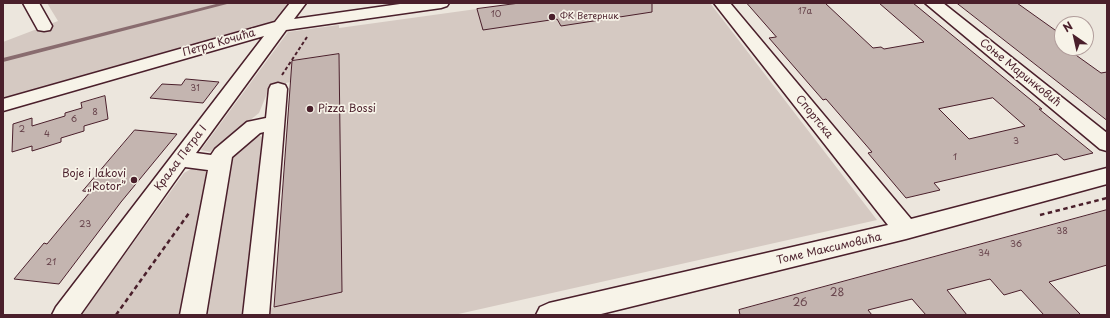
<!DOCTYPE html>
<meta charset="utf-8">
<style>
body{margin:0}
#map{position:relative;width:1110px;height:318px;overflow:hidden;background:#ece6dd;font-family:"Playpen Sans",sans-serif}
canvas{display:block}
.frame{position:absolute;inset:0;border:4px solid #4a1f2b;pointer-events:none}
.north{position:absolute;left:1054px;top:16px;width:40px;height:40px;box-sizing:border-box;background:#f7f3e8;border:1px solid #b29e9c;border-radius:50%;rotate:326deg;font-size:11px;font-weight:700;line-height:16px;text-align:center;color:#4a1f2b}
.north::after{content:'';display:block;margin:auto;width:14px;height:18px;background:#4a1f2b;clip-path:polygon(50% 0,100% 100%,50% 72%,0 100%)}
</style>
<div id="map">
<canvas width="1110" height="318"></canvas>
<div class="frame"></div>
<div class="north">N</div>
</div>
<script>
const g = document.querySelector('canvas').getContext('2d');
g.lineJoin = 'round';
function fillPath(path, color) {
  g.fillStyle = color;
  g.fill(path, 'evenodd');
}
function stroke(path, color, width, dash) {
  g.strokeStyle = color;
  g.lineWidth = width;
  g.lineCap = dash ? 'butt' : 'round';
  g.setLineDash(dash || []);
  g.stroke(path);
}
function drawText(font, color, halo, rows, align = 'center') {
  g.font = font + ' "Playpen Sans",sans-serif';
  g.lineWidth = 3.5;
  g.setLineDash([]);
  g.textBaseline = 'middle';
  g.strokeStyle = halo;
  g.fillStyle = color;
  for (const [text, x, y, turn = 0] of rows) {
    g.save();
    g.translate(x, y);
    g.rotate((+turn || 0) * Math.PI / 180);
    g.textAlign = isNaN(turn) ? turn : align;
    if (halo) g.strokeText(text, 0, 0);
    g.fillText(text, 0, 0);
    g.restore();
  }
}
const green = new Path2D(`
 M47,3H288L271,24L3,99V42L58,21Z
 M520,3H710L877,220L454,315H269L270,308L342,292L339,55L292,61L291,82L270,86L259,113L210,152L201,150L288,32L339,25V28Z
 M261,136L263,138L243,315H205L230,155L254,137Z
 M191,169L209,170L181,315H81L184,173Z`);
const stream = new Path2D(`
 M220,3H227V4L3,62V58Z`);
const building = new Path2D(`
 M520,3H652V12L561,26L557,19L483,30L477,9Z
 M747,3H825L873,48L881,47L884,49L924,42L879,3H913L1042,109H1039L1093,153L1064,160L1057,154L934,183L940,190L906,198L868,153L872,152L826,99L823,100L769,38L776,37ZM993,98L1025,126L969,139L939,109Z
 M957,3H1017L1062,35V48H1066L1101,73L1107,72V120Z
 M339,54L342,292L274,307L292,61Z
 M186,79L219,82L203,103L150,98L162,84L181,85Z
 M105,96L108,119L84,126V131L61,138V142L32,151V146L12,152L13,124L32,118V126L65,116V113L82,108L81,103Z
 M135,130L177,134L121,202L59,284L14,279L44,243L47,244L90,192L83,191Z
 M1107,210V265L1049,282L1081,315H1044L1021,290L1004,295L990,279L947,290L967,315H926L912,299L868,310L872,315H740L739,310Z`);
const pathFar1 = new Path2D(`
 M282,75L307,37`);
const path = new Path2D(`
 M1040,215L1107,198
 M116,315L189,213`);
const minor = new Path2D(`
 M23,3H39L52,26L50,30L44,31L38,30Z
 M290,3H306L294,19L407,3H449L447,6L441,8L286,30L196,153L211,155L215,149L247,122L266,118L269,89L271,85L278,83L285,85L287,89L269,315H243L264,132L260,133L232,157L206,315H180L208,170L185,167L80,315H52L56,307L264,36L3,111V99L275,22Z
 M714,3H730L911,219L1107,168V184L906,239L597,315H536L540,307L549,303L888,225Z
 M925,3H943L1107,133V151L1100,149Z`);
const markers = [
 [552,17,4,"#4a1f2b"],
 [310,109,4,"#4a1f2b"],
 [134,180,4,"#4a1f2b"]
];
const numberNames = [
 ["17a",805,12],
 ["10",496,15],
 ["31",195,89],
 ["8",95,113],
 ["6",74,120],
 ["2",22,130],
 ["4",47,135],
 ["3",1016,142],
 ["1",955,158],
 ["23",85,225],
 ["38",1062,232],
 ["36",1016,245],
 ["34",984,254],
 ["21",51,263]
];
const farPoinames = [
 ["ФК Ветерник",560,17]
];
const streetNames = [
 ["Петра Кочића",219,43,-16],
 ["Соње Маринковић",1020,73,39],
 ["Спортска",814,117,51],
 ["Краља Петра I",181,158,-53],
 ["Томе Максимовића",829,249,-13]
];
const poiNames = [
 ["Pizza Bossi",318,109],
 ["Boje i lakovi",126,174,"right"],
 ["„Rotor”",126,187,"right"]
];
const nearNumbernames = [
 ["28",837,293],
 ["26",800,303]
];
fillPath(green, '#d5c9c2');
fillPath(stream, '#896c6f');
fillPath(building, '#c4b5b0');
stroke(building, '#4a1f2b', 1);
stroke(minor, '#4a1f2b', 3);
stroke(pathFar1, '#4a1f2b', 2, [3.5, 2.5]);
stroke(path, '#4a1f2b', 2.5, [4.5, 3.5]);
fillPath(minor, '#f7f3e8');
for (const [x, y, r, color] of markers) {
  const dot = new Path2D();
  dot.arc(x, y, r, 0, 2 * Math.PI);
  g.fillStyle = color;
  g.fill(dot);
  stroke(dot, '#f7f3e8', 1.5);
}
drawText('9px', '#68444c', null, numberNames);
drawText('9px', '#4a1f2b', '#f7f3e8', farPoinames, 'left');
drawText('11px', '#4a1f2b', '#f7f3e8', streetNames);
drawText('11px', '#4a1f2b', '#f7f3e8', poiNames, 'left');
drawText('11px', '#68444c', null, nearNumbernames);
</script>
